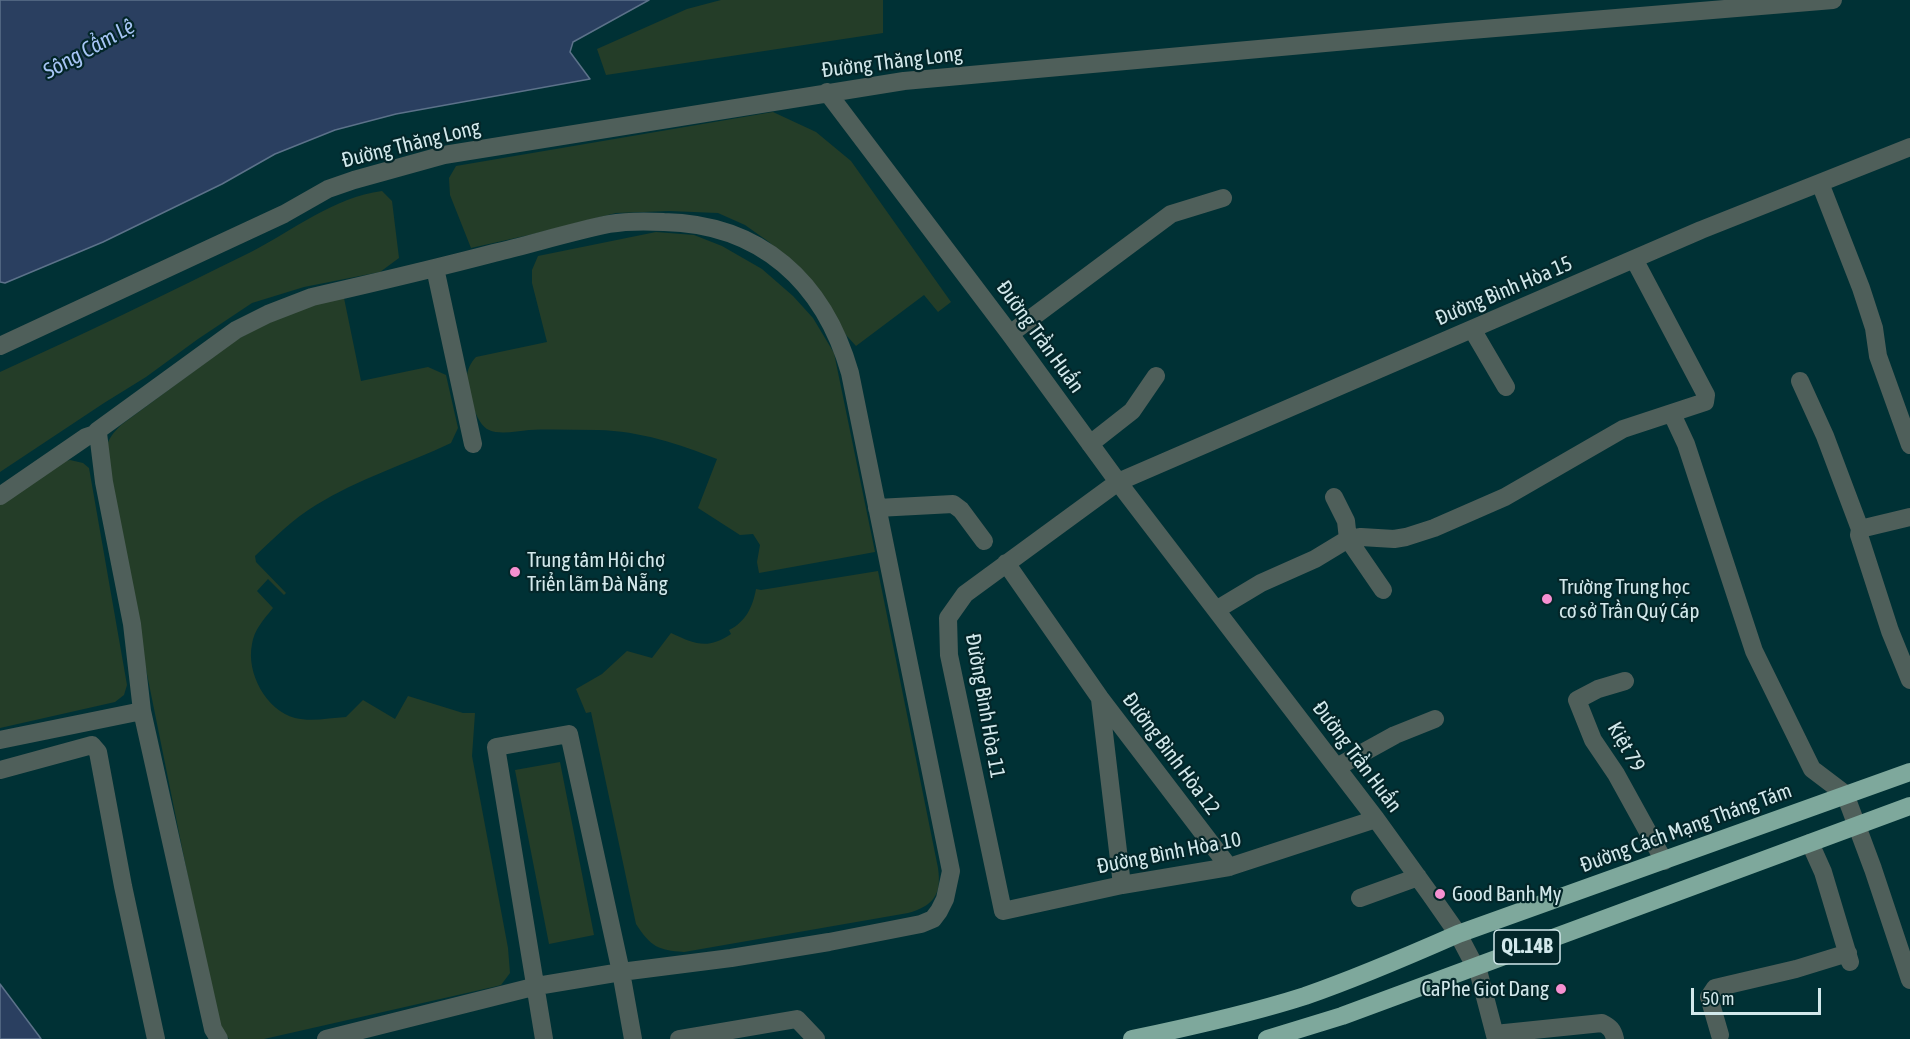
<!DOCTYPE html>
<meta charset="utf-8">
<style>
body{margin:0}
#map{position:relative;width:1910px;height:1039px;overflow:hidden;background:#003135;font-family:"Asap Condensed",sans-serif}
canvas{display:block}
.scale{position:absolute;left:1691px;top:988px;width:130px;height:27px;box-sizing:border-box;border:3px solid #d2e8eb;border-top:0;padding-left:8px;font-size:18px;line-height:21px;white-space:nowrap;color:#d2e8eb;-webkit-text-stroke:4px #032629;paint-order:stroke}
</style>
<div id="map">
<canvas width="1910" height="1039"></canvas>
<div class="scale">50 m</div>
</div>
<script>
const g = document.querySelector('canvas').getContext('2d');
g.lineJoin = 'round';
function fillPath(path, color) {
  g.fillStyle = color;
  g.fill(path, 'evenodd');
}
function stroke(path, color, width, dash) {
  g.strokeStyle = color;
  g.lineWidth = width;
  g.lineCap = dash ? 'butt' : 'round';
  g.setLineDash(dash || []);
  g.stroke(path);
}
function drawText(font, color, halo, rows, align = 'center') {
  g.font = font + ' "Asap Condensed",sans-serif';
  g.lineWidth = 4.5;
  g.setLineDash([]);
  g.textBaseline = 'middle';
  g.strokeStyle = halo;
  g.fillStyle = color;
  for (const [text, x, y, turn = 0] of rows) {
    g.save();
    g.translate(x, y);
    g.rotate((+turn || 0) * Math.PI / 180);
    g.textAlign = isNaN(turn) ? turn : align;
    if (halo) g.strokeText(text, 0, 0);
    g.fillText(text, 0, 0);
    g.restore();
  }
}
const green = new Path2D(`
 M721,0H883V33L606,75L597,49L687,9Z
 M773,112L816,132L851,161L951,302L938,312L924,295L856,346L846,335L806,275L769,242L745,225L718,213L669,211L616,213L529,235L471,248L450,195L449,178L456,166Z
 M382,191L392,201L399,258L380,272L304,287L252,303L198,339L146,377L104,403L0,472V372C84,334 168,293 251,252C294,230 334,197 382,191Z
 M656,232L694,235L722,246L762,269L793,296L813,318L834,353L875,552L759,573L757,562L760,545L753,534L740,535L698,508L717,459C679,444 640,431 598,430C575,430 552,429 529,430C517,431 500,435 489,430C476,425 467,391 467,377C467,370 471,362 476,357L547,342L532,283V270L538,256Z
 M344,298L361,381L428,367L446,375L458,428L451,443C406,464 358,479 316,505C293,519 274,538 255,556L256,562L286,593L284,595L268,579L257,591L273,608C264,619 254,630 252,644C246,673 266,710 295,718C311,722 330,718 346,717L363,700L395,719L408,696L463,713H475L472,756L508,948L510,973L501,985L493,987L264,1039H229L218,1026L105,466C106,445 106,440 121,425L236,340L296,307Z
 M70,460L83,463L89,468L127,685L124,695L115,702L0,728V503L57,463Z
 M878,571L938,868C942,895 933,906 908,913L684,952C658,950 651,947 636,924L591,712L586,713L576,689L602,674L627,651L652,658L671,633C695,644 707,650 731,634L729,630C746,622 753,606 756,589L761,590Z
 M560,762L594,935L549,944L515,770Z`);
const water = new Path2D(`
 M0,0H649L573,42L570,52L590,79L396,114L335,130L275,154L222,184L103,242L5,283L0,282Z
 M0,984L39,1036L41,1039H0Z`);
const minor = new Path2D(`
 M827,92L1010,334L1118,482L1376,819L1430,894L1458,934L1479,974L1496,1039
 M1820,183L1861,288L1874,328L1878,356L1910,445
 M435,268L473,444
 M1472,329L1506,387
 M1010,334L1171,214L1223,198
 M0,346L284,214L328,189L354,180L444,155L904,81L1447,32L1833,0
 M1800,381L1825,436L1860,529
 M1672,414L1686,444L1754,651L1812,769L1845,794L1873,869L1910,980
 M98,433L97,431L236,330L268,314L312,297C373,283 433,269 494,253C532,244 570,232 609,224C626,221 646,221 664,222C761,224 824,282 850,373L951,871L945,899L939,911L933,919L921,924L829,942L731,958L621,972L537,986L326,1039
 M1090,444L1132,411L1156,376
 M0,496L86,437L98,433L104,482L132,624L142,711L213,1029L219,1039
 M877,508L953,504L961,510L984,541
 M1910,517L1860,529L1859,535L1890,631L1910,680
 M1006,563L1100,698L1229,867
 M1383,590L1348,539L1361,537L1394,539L1406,537L1434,528L1505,497L1623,429L1705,402L1706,395L1634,259
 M1216,610L1261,583L1315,559L1348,539L1346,521L1334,497
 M1625,681L1598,689L1577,700L1593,740L1616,774L1664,861
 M1100,699L1122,885
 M0,740L142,711
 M1337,767L1395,735L1435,719
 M0,770L92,745L98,752L123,886L156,1039
 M1376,819L1229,867L1122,885L1003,911L949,655L948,618L965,594L1118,482L1701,230L1910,147
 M1810,843L1823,872L1850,962
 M1360,898L1418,877
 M1495,1034L1602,1023C1610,1027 1613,1030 1615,1039
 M1720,1035L1709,997L1715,988L1796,969L1848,953
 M544,1039L496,747L569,734L621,972L633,1039
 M679,1039L797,1019L816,1039`);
const highway = new Path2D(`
 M1132,1039C1190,1027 1249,1014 1305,996C1357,978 1408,956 1458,934L1910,772
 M1267,1039L1342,1016L1910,806`);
const markers = [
 [515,572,6,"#f690d1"],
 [1547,599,6,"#f690d1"],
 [1440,894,6,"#f690d1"],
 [1561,989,6,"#f690d1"]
];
const shields = [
 [1527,947,66]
];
const shieldNames = [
 ["QL.14B",1527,947]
];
const streetNames = [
 ["Đường Thăng Long",892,62,-7],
 ["Đường Thăng Long",411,144,-14],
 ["Đường Bình Hòa 15",1504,291,-23],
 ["Đường Trần Huấn",1040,337,54],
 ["Đường Bình Hòa 11",985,706,80],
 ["Kiệt 79",1626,747,60],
 ["Đường Bình Hòa 12",1171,754,53],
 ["Đường Trần Huấn",1357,757,53],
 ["Đường Cách Mạng Tháng Tám",1686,828,-20],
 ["Đường Bình Hòa 10",1169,853,-11]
];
const poiNames = [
 ["Trung tâm Hội chợ",527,560],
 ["Triển lãm Đà Nẵng",527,584],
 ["Trường Trung học",1559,587],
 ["cơ sở Trần Quý Cáp",1559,611],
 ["Good Banh My",1452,894],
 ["CaPhe Giot Dang",1549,989,"right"]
];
const waterNames = [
 ["Sông Cẩm Lệ",89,49,-29]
];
fillPath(green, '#243d28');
fillPath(water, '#2a3f60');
stroke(water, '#5c728a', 1.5);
stroke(minor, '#4f5f5a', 18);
stroke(highway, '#7ea89c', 18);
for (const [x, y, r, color] of markers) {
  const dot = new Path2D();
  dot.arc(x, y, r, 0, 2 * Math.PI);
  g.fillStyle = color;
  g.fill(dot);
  stroke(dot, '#032629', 2);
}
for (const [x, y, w] of shields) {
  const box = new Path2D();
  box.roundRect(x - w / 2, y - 17, w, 34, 4.5);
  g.fillStyle = '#032629';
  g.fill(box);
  stroke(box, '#d2e8eb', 1.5);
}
drawText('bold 20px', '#d2e8eb', null, shieldNames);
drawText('21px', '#d2e8eb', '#032629', streetNames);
drawText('21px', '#d2e8eb', '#032629', poiNames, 'left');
drawText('italic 22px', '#a7c5f5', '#032629', waterNames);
</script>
